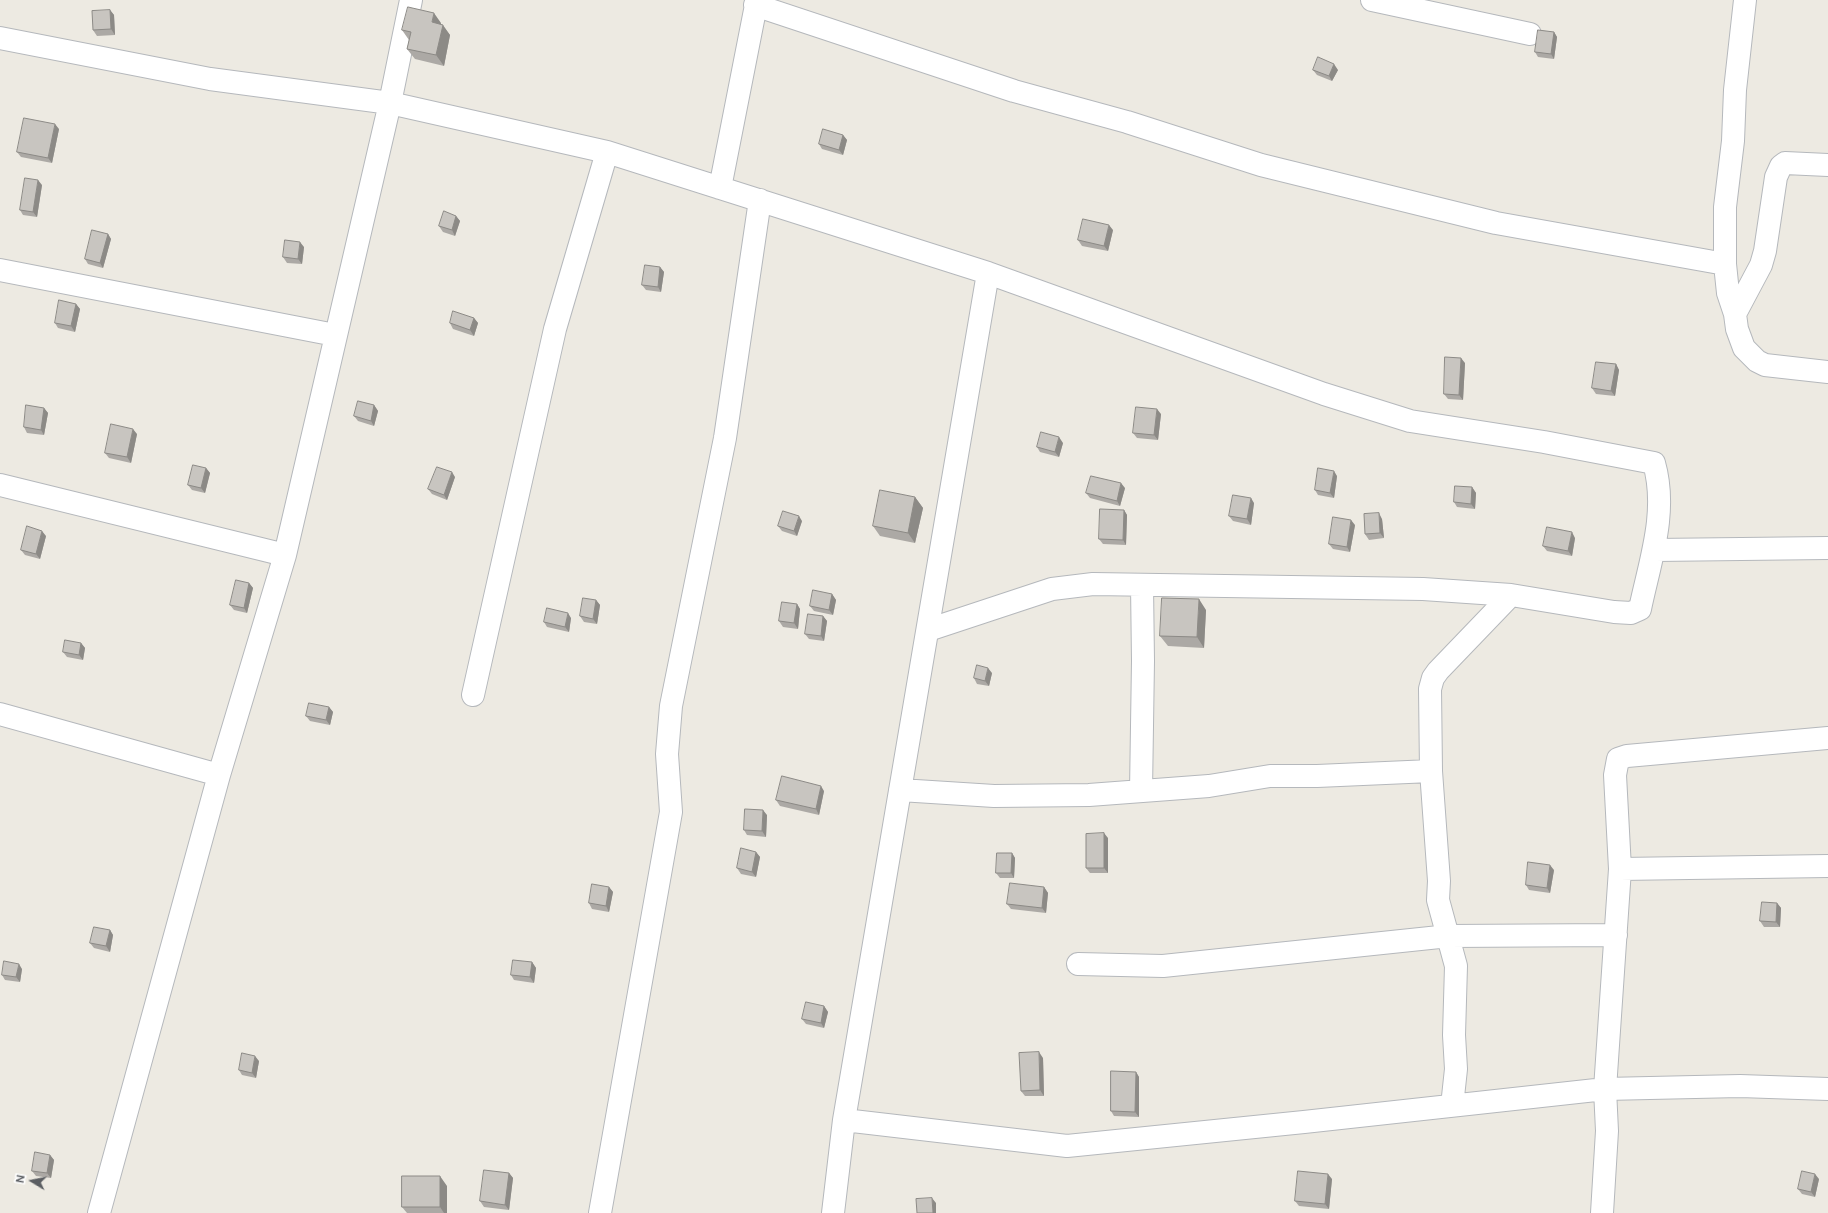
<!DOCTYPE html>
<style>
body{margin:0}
#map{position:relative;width:1828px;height:1213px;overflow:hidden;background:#edeae2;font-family:"DM Sans",sans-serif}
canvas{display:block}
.north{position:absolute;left:12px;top:1161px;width:40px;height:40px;-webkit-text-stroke:3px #fff;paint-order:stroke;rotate:280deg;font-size:11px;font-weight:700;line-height:16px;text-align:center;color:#5b5e62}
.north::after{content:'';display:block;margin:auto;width:14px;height:18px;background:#5b5e62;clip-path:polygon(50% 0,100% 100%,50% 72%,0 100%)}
</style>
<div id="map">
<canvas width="1828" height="1213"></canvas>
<div class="north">N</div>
</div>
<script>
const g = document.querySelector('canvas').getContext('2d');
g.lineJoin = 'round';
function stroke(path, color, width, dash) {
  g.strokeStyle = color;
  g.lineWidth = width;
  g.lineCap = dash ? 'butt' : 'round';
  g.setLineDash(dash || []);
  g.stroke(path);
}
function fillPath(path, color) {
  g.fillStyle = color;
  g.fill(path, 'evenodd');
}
const minor = new Path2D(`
 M1372,0L1530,34
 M1745,0L1735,90L1733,141L1725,207V264L1728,293L1735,314L1737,329L1744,348L1757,361L1765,365L1828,372
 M755,5L1014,91L1127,122L1261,165L1496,223L1725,264
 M0,38L210,79L390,103L607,152L988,273L1324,394L1410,421L1544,442L1654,463C1668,512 1650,561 1640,609L1631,613L1614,612L1511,595L1423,589L1093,584L1052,589L928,630
 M720,188L757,0
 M0,270L335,335
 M1735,314L1761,265L1765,251L1776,177L1781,166L1785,163L1828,165
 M0,485L285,555
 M1655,550L1828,548
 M473,695L555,329L607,152
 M0,714L219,775
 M900,790L994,796L1089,795L1209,786L1270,776H1317L1431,771
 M1141,791L1143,661L1142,585
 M1620,869L1828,866
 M1078,964L1163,966L1449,936L1616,935
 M1452,1106L1456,1069L1454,1035L1456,966L1438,900L1439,881L1431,771L1430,689L1433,678L1438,671L1511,595
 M844,1120L1067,1146L1304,1122L1605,1089L1740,1086L1828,1089
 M99,1213L219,775L285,555L390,103L411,0
 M600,1213L671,812L667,754L671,706L725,438L760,200
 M833,1213L844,1120L988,273
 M1602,1213L1607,1131L1605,1089L1620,869L1615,775L1618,759L1627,756L1828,738`);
const wall = new Path2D(`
 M110,10L114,15L115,35L97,36L93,30Z
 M441,23V24L450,35L444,66L415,59L407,49L409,40L402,30Z
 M1554,32L1557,37L1554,59L1538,57L1535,52Z
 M1313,70H1338L1332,81L1317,75Z
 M59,129L52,163L21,157L17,152Z
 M843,135L847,140L843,155L822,149L819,144Z
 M42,185L37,217L23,215L20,210Z
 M456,216L460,221L455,236L443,232L439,226Z
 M1113,230L1108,251L1082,246L1078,240Z
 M108,234L111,239L103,268L88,264L85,259Z
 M304,247L302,264L287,263L283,257Z
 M660,267L664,272L661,292L646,290L642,285Z
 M76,304L80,309L75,332L58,328L55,323Z
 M474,318L478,323L474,336L453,329L450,323Z
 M1465,363L1463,400L1448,399L1444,394Z
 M1616,364L1619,370L1615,396L1596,394L1592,388Z
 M374,405L378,411L374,426L358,421L354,416Z
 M44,408L48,413L44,435L27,433L24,427Z
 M1161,414L1158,440L1137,438L1133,433Z
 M137,434L131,463L109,458L105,453Z
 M1063,443L1059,457L1040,452L1037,447Z
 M206,468L210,473L205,493L192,490L188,485Z
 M1337,476L1334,498L1318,495L1315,490Z
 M455,477L447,500L432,494L428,489Z
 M1472,487L1476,493L1475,509L1457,507L1454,502Z
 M1125,488L1120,506L1090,498L1086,493Z
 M915,497L923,508L915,543L880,536L873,526Z
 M1254,503L1251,525L1233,521L1229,516Z
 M1124,510L1127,515L1126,545L1103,544L1099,539Z
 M1382,519L1384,538L1369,540L1365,534Z
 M802,521L797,536L782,531L778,526Z
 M1355,525L1350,552L1333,549L1329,544Z
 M46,536L40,559L25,555L21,550Z
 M1575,538L1572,556L1547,551L1543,546Z
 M249,583L253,588L247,613L234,610L230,605Z
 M832,594L836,600L833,615L814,611L810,606Z
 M596,600L600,605L597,624L584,622L580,616Z
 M797,604L800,609L798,629L783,627L779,621Z
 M1206,610L1204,648L1168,646L1160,636Z
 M823,616L827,621L824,641L809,639L805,634Z
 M571,618L569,632L547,627L544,622Z
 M81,643L85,648L83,660L67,657L63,652Z
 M992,673L989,686L977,684L974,678Z
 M329,707L333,712L330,725L310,721L306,716Z
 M824,791L819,815L780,806L776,800Z
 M767,815L766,837L747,835L744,830Z
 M1108,838V873H1090L1086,868Z
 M756,852L760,857L756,877L741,874L737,868Z
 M1012,853L1015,858L1014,878H1000L996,873Z
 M1554,870L1550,893L1529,890L1526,885Z
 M609,887L613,892L609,912L592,909L589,903Z
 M1044,887L1048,893L1046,913L1011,909L1007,904Z
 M1777,903L1781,908L1780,927H1764L1760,921Z
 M110,930L113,935L110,952L94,948L90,943Z
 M532,962L536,968L534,983L514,980L511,975Z
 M22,969L20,982L5,980L2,975Z
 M824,1006L828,1012L824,1028L806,1024L802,1019Z
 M1043,1058L1044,1096H1025L1021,1091Z
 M259,1061L256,1078L242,1075L239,1070Z
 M1136,1072L1139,1077V1117L1114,1116L1111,1111Z
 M50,1155L54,1160L51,1178L36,1176L32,1171Z
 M509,1173L513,1178L509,1210L484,1207L480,1201Z
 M1332,1179L1329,1209L1299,1206L1295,1201Z
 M1819,1179L1815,1197L1802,1194L1798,1189Z
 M447,1186V1213H407L402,1207Z`);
const shadedWall = new Path2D(`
 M110,10L114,15L115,35L111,29Z
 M434,13L441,23L439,32L432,22Z
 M443,25L450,35L444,66L436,55Z
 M1554,32L1557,37L1554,59L1551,54Z
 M1334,64L1338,70L1332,81L1329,76Z
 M55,124L59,129L52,163L48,158Z
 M843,135L847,140L843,155L839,150Z
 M38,180L42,185L37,217L33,212Z
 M456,216L460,221L455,236L452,230Z
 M1109,225L1113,230L1108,251L1104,246Z
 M108,234L111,239L103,268L100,263Z
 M300,242L304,247L302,264L298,259Z
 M660,267L664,272L661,292L658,287Z
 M76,304L80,309L75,332L71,326Z
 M474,318L478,323L474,336L470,330Z
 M1461,358L1465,363L1463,400L1459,395Z
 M1616,364L1619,370L1615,396L1611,391Z
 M374,405L378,411L374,426L371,421Z
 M44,408L48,413L44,435L41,430Z
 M1157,409L1161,414L1158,440L1154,435Z
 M133,429L137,434L131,463L127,457Z
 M1059,437L1063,443L1059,457L1055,452Z
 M206,468L210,473L205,493L201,488Z
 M1334,471L1337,476L1334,498L1330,493Z
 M452,472L455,477L447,500L444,495Z
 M1121,483L1125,488L1120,506L1117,501Z
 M1472,487L1476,493L1475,509L1471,504Z
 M915,497L923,508L915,543L908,533Z
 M1251,498L1254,503L1251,525L1247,519Z
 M1124,510L1127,515L1126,545L1123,540Z
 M1379,513L1382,519L1384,538L1380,533Z
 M799,516L802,521L797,536L794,531Z
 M1351,520L1355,525L1350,552L1347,547Z
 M42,531L46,536L40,559L36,554Z
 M1572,532L1575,538L1572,556L1568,551Z
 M249,583L253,588L247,613L244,608Z
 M832,594L836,600L833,615L829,610Z
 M1199,599L1206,610L1204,648L1197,637Z
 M596,600L600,605L597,624L593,619Z
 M797,604L800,609L798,629L794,623Z
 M568,613L571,618L569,632L565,627Z
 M823,616L827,621L824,641L821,636Z
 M81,643L85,648L83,660L79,655Z
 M988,668L992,673L989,686L985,681Z
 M329,707L333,712L330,725L326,720Z
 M821,786L824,791L819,815L816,809Z
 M763,810L767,815L766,837L762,831Z
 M1104,833L1108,838V873L1104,868Z
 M756,852L760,857L756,877L752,872Z
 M1012,853L1015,858L1014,878L1011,873Z
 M1550,865L1554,870L1550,893L1547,888Z
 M609,887L613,892L609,912L606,906Z
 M1044,887L1048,893L1046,913L1042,908Z
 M1777,903L1781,908L1780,927L1776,922Z
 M110,930L113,935L110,952L106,946Z
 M532,962L536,968L534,983L530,977Z
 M19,964L22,969L20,982L16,977Z
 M824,1006L828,1012L824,1028L821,1023Z
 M1039,1052L1043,1058L1044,1096L1040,1090Z
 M255,1056L259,1061L256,1078L252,1073Z
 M1136,1072L1139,1077V1117L1135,1112Z
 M50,1155L54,1160L51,1178L47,1173Z
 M509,1173L513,1178L509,1210L505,1205Z
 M1328,1174L1332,1179L1329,1209L1325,1204Z
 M1815,1174L1819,1179L1815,1197L1811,1192Z
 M440,1176L447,1186V1213H444L440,1207Z
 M932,1198L936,1203V1213H933Z`);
const building = new Path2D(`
 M408,7L434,13L432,22L443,25L436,55L407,49L411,32L402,30Z
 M110,10L111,29L93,30L92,11Z
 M1538,30L1554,32L1551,54L1535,52Z
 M1318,57L1334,64L1329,76L1313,70Z
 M24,118L55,124L48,158L17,152Z
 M823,129L843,135L839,150L819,144Z
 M25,178L38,180L33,212L20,210Z
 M444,211L456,216L452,230L439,226Z
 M1083,219L1109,225L1104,246L1078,240Z
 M92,230L108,234L100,263L85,259Z
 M285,240L300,242L298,259L283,257Z
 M645,265L660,267L658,287L642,285Z
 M59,300L76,304L71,326L55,323Z
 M453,311L474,318L470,330L450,323Z
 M1445,357L1461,358L1459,395L1444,394Z
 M1596,362L1616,364L1611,391L1592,388Z
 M358,401L374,405L371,421L354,416Z
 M26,405L44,408L41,430L24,427Z
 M1136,407L1157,409L1154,435L1133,433Z
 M111,424L133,429L127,457L105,453Z
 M1041,432L1059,437L1055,452L1037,447Z
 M193,465L206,468L201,488L188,485Z
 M437,467L452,472L444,495L428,489Z
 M1318,468L1334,471L1330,493L1315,490Z
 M1091,476L1121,483L1117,501L1086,493Z
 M1455,486L1472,487L1471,504L1454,502Z
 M880,490L915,497L908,533L873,526Z
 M1233,495L1251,498L1247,519L1229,516Z
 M1100,509L1124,510L1123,540L1099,539Z
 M783,511L799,516L794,531L778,526Z
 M1379,513L1380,533L1365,534L1364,514Z
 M1333,517L1351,520L1347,547L1329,544Z
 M27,526L42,531L36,554L21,550Z
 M1547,527L1572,532L1568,551L1543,546Z
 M236,580L249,583L244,608L230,605Z
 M813,590L832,594L829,610L810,606Z
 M583,598L596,600L593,619L580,616Z
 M1162,598L1199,599L1197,637L1160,636Z
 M782,602L797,604L794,623L779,621Z
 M547,608L568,613L565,627L544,622Z
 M808,614L823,616L821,636L805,634Z
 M65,640L81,643L79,655L63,652Z
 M977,665L988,668L985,681L974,678Z
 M309,703L329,707L326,720L306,716Z
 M782,776L821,786L816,809L776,800Z
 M745,809L763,810L762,831L744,830Z
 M1104,833V868H1086V834Z
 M741,848L756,852L752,872L737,868Z
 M997,853H1012L1011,873H996Z
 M1528,862L1550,865L1547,888L1526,885Z
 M1010,883L1044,887L1042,908L1007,904Z
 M592,884L609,887L606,906L589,903Z
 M1762,902L1777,903L1776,922L1760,921Z
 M94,927L110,930L106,946L90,943Z
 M513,960L532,962L530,977L511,975Z
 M4,961L19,964L16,977L2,975Z
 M806,1002L824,1006L821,1023L802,1019Z
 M1039,1052L1040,1090L1021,1091L1019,1053Z
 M242,1053L255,1056L252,1073L239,1070Z
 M1111,1071L1136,1072L1135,1112L1111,1111Z
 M35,1152L50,1155L47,1173L32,1171Z
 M484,1170L509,1173L505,1205L480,1201Z
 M1298,1171L1328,1174L1325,1204L1295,1201Z
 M1802,1171L1815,1174L1811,1192L1798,1189Z
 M402,1176H440V1207H402Z
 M932,1198L933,1213H917L916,1199Z`);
stroke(minor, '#b5b8bc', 24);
stroke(minor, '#fff', 22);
fillPath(wall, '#aca9a5');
fillPath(shadedWall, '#8c8a86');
fillPath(building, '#c8c5c0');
stroke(building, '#8c8a86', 1);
</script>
